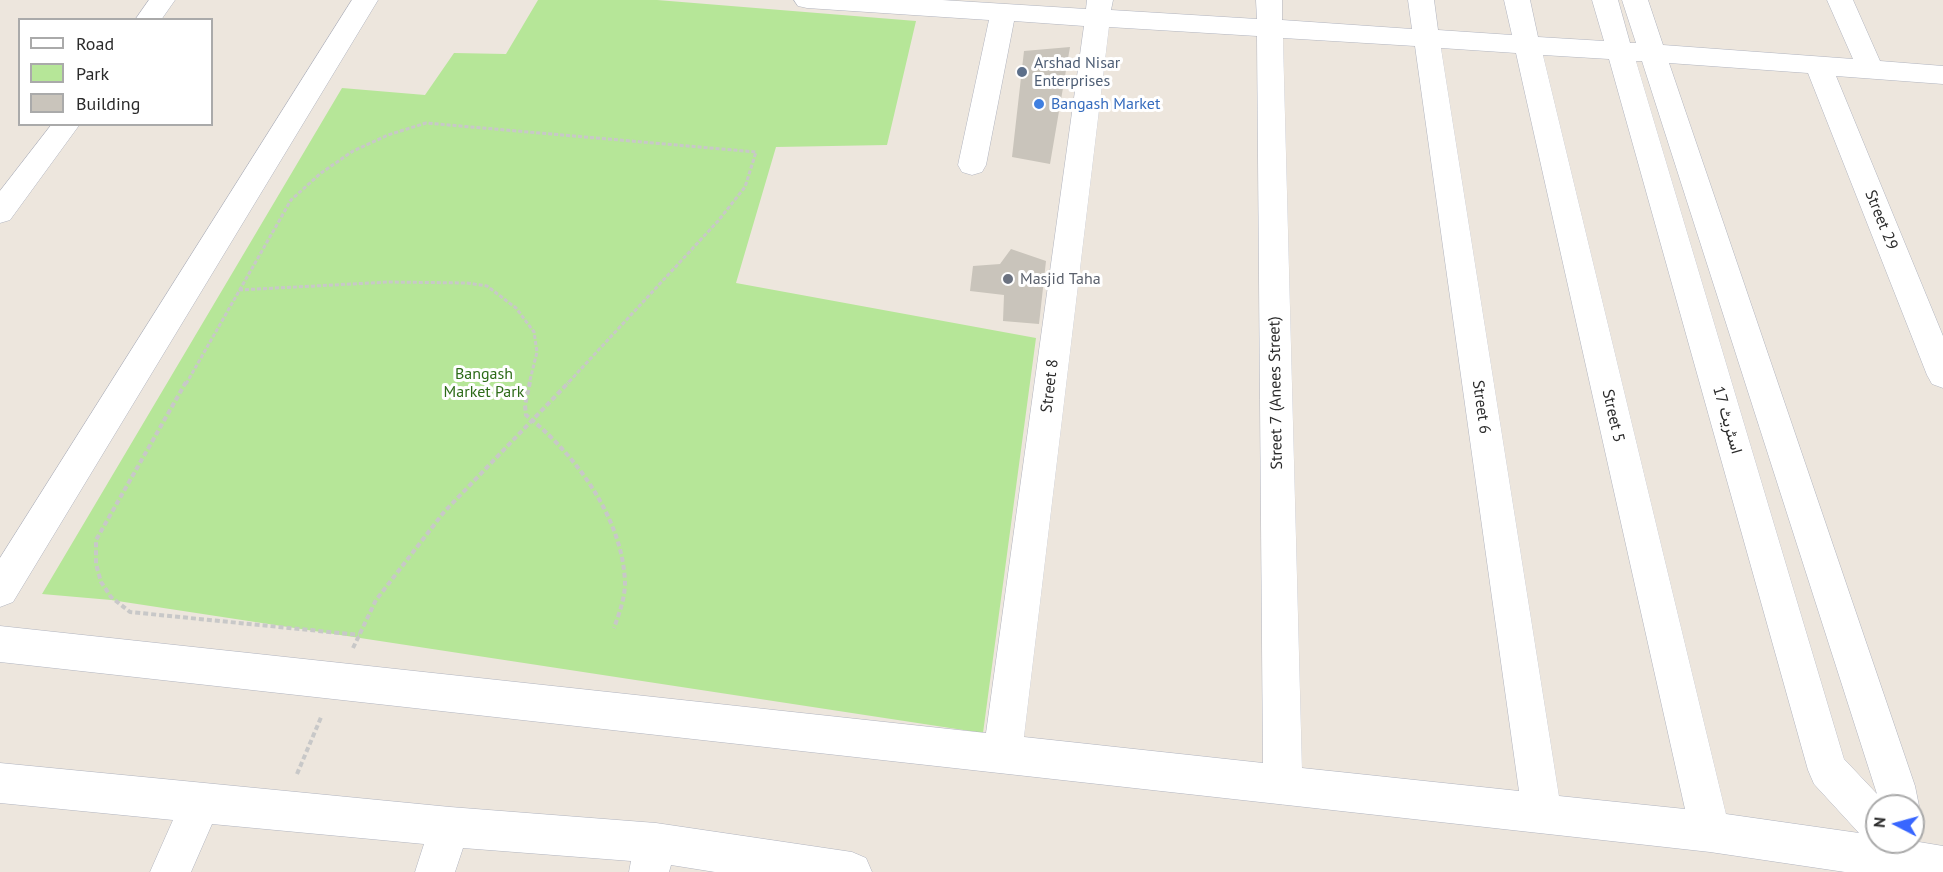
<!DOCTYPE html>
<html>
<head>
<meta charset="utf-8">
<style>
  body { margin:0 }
  #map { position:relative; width:1943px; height:872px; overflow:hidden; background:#ede6dd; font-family:"PT Sans",sans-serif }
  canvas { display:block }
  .legend { position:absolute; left:18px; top:18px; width:195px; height:108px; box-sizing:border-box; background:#fff; border:2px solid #aaa; margin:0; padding:8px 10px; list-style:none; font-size:18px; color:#2b2b2b }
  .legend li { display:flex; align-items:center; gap:12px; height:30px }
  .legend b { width:30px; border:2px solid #aaa }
  .north { position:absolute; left:1865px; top:794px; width:60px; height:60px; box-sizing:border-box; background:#fff; border:2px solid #aaa; border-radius:50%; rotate:276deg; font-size:16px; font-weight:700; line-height:24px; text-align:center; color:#2b2b2b }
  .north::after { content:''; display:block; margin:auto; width:21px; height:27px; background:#3866ff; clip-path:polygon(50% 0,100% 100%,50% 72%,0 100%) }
</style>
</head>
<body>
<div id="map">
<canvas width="1943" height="872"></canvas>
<ul class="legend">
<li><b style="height:8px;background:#fff"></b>Road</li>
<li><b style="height:16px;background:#b6e698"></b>Park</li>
<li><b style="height:16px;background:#c9c4bb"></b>Building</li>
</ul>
<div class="north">N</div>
</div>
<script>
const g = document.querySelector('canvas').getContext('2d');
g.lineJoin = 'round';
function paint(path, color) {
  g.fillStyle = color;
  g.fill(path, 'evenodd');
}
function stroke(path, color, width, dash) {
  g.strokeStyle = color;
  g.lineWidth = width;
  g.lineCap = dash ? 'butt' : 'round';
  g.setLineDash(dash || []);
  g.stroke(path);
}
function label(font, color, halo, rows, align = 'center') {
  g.font = font + ' "PT Sans",Vazirmatn,sans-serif';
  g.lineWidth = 6;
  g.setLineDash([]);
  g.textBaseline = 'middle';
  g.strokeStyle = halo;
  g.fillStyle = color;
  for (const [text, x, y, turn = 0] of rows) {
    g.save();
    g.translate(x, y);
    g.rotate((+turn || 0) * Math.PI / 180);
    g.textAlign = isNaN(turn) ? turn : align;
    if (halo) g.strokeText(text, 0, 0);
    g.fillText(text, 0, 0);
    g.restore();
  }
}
paint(new Path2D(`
  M 538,0 L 657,0 L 916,21 L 887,145 L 776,147 L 736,283 L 1036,338 L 983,733 L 111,600 L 42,594 L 342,88 L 425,95 L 454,53 L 506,54 Z`), '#b6e698');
paint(new Path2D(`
  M 1070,47 L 1050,164 L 1012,157 L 1024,51 Z
  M 1011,249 L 1046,261 L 1039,324 L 1003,321 L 1004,295 L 970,291 L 973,266 L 1000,264 Z`), '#c9c4bb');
const minor = new Path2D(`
  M 149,0 L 175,0 L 161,20 L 135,20 Z
  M 352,0 L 378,0 L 13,602 L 0,607 L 0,558 Z
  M 794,0 L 942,0 L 1086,9 L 1087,0 L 1113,0 L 1111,10 L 1257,19 L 1256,0 L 1282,0 L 1282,20 L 1412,29 L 1408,0 L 1434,0 L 1438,30 L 1512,35 L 1504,0 L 1530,0 L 1538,37 L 1604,41 L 1592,0 L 1618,0 L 1630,43 L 1636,43 L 1622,0 L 1648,0 L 1663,45 L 1853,59 L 1827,0 L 1853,0 L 1880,61 L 1943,66 L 1943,84 L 1836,76 L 1943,336 L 1943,388 L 1932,384 L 1927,375 L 1808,73 L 1669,63 L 1915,786 L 1919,806 L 1913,820 L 1913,806 L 1877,806 L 1877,842 L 1913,841 L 1943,846 L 1943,872 L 1845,872 L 1710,852 L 0,662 L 0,626 L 986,733 L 1084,26 L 1014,21 L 986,165 L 982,172 L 972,175 L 962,172 L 958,165 L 989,20 L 807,8 L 798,6 ZM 1109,27 L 1257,36 L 1263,763 L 1024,737 ZM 1283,38 L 1415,46 L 1519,791 L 1302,768 ZM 1441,48 L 1516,53 L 1685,809 L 1559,796 ZM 1543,55 L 1609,59 L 1808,770 L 1814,784 L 1859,833 L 1726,814 ZM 1636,61 L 1642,61 L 1877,794 L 1844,759 Z
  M 52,124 L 80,124 L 10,220 L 0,223 L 0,191 Z
  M 0,763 L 450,807 L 656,823 L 852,852 L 866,858 L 872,872 L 715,872 L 671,865 L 669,872 L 629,872 L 631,861 L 463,848 L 455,872 L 415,872 L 424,844 L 212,824 L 191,872 L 150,872 L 173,820 L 0,803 Z`);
stroke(minor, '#b1b4bf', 1);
stroke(new Path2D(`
  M 239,290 L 389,282 L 467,283 L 487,286 L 516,308 L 534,332 L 537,352 L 529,384
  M 186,384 L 291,200 L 321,173 L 353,151 L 388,135 L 426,123 L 756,152 L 745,187 L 718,221 L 567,384`), '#c8c8c8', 3, [4, 2]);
stroke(new Path2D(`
  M 186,382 L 96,540 L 96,564 L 101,582 L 111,597 L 130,612 L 359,635
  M 530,382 L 525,405 L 526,415 C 575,454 623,518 625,583 C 625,598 619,614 614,628
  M 353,648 L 376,600 L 444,512 L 569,382
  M 297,774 L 322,715`), '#c8c8c8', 4, [5, 3]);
paint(minor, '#fff');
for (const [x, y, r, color] of [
  [1022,72,6,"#5c6f8a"],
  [1039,104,6,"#3f7fe0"],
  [1008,279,6,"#6b7280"]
]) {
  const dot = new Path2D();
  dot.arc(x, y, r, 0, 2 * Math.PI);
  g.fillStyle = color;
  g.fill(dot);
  stroke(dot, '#fff', 2);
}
label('16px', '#4e5e75', '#fff', [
  ["Arshad Nisar",1034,63],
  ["Enterprises",1034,81]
], 'left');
label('16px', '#366cbe', '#fff', [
  ["Bangash Market",1051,104]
], 'left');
label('16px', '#2b2b2b', '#fff', [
  ["Street 29",1881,220,68],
  ["Street 8",1050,386,-83],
  ["Street 7 (Anees Street)",1276,393,-91],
  ["Street 6",1481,407,82],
  ["Street 5",1613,416,77],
  ["اسٹریٹ 17",1727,420,74]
]);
label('16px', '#5b616d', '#fff', [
  ["Masjid Taha",1020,279]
], 'left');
label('16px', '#2d6b18', '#fff', [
  ["Bangash",484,374],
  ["Market Park",484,392]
]);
</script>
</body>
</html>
